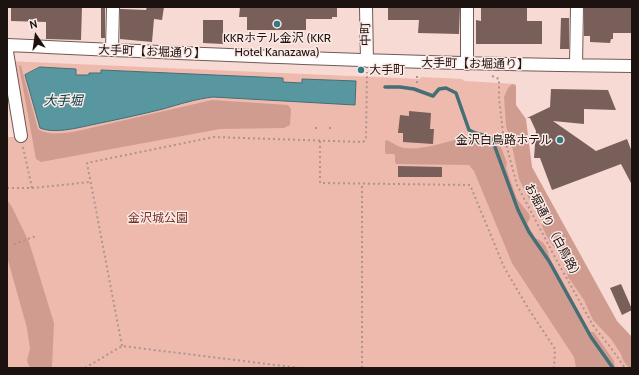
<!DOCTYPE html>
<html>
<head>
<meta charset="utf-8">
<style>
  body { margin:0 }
  #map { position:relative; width:639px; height:375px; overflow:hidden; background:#f7dad3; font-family:Cabin,sans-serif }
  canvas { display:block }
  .frame { position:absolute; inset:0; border:8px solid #1c1210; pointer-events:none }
  .north { position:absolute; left:16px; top:16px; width:40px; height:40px; -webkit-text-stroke:3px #fceae6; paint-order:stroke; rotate:347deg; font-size:11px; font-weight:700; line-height:16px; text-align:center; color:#1c1210 }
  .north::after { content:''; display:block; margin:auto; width:14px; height:18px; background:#1c1210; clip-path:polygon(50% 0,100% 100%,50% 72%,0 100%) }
</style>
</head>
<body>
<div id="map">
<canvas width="639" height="375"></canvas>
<div class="frame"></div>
<div class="north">N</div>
</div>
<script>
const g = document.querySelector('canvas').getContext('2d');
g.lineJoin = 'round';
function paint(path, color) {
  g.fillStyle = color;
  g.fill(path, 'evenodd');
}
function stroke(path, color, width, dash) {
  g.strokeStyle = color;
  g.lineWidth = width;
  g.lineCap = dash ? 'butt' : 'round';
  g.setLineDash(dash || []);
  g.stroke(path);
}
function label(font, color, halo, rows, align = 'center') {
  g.font = font + ' Cabin,"Noto Sans JP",sans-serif';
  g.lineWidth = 3;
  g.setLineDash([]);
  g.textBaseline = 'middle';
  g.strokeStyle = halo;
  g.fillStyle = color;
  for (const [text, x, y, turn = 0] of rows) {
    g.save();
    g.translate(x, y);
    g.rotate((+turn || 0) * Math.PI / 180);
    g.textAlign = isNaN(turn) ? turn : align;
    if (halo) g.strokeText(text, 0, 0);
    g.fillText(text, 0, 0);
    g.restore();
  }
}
paint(new Path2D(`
  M 7,61 L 420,79 L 421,77 L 462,79 L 464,81 L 516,84 L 516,107 L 531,167 L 632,368 L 7,368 L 7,137 L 15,137 L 7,83 Z`), '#eebaae');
paint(new Path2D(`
  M 20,65 L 21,66 L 38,129 C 48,136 62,133 73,132 L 212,100 L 288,105 L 291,109 L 290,125 L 284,128 L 220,129 L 41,162 L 36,159 L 19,66 Z
  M 512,84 L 516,86 L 516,105 L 526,119 L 532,167 L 617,321 L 632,337 L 632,368 L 629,368 L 623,360 L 621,354 L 611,339 L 593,320 L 584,300 L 568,277 L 564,263 L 546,235 L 542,226 L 542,219 L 548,216 L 545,209 C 540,210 537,211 533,207 L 519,179 L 512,146 L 506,126 L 504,97 L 508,88 Z
  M 457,139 L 472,139 L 489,143 L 498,139 L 507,163 L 506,168 L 517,199 L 529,214 L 530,218 L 527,224 L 535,238 C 545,241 548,250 550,259 L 590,332 L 594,332 L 596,335 L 614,361 L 615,368 L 576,368 L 574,357 L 512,263 L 474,171 L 469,165 L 396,164 L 395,162 L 395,156 L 394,154 L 386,154 L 385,152 L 385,141 L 387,140 C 393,143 398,147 404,148 C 421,150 441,144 457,139 Z
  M 7,200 L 12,207 L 29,242 L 54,323 L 52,368 L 32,368 L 29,366 L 27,360 L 30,349 L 27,328 L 7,257 Z`), '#d09c90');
const water = new Path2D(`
  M 40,67 L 76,69 L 76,75 L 89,75 L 89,73 L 101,73 L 101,70 L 283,78 L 283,82 L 302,83 L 302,79 L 356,81 L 355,105 L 213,97 C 196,99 180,104 163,109 C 139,115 115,120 91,125 C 77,128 54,134 40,128 L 25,75 Z`);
paint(water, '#5896a0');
stroke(water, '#466e75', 1);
stroke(new Path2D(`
  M 385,87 L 400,87 L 414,89 L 433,96 L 439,89 L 446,88 L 456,93 L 469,130 C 478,136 484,133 492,139 L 518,210 L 529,232 L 549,261 L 591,337 L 613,368`), '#466e75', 3.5);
paint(new Path2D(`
  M 11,7 L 82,7 L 81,40 L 46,39 L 46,22 L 11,21 Z
  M 147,7 L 164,7 L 162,20 L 154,19 L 152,42 L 120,39 L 120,9 L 146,10 Z
  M 240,7 L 337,7 L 337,17 L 332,17 L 332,19 L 306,19 L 306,30 L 247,30 L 247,17 L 239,17 Z
  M 388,7 L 460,7 L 459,34 L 418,33 L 419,20 L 388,20 Z
  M 481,7 L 527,7 L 527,21 L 542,21 L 542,44 L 476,44 L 476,20 L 481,21 Z
  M 584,7 L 632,7 L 632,33 L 613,33 L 613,39 L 611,39 L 610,43 L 590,42 L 590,36 L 584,36 Z
  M 101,8 L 105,8 L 105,38 L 101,38 Z
  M 561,18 L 569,18 L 569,49 L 560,49 Z
  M 203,20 L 223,20 L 223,44 L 203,43 Z
  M 551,89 L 608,90 L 616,110 L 584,109 L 584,124 L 553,121 L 596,151 L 627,139 L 632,152 L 632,185 L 621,164 L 552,190 L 540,158 L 534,158 L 536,131 L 530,118 L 527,118 L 550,107 Z
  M 409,111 L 431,113 L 430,129 L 434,129 L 433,144 L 403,142 L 403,133 L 398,133 L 400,115 L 409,116 Z
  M 398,166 L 442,167 L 442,177 L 398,177 Z
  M 621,284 L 632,309 L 632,310 L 622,315 L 610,288 Z`), '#785f5a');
const minor = new Path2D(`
  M 366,7 L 367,61
  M 7,45 C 215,55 423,64 632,66
  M 112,50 L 113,7
  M 7,52 L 21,136
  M 467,64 L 467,7
  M 576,65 L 577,7`);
stroke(minor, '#725954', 14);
stroke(new Path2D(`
  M 492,76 L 499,79 L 499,98 L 503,133 L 517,185 L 557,261 L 594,327 L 611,348 L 625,368
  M 417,83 L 417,74
  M 315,128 L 318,128
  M 329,128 L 332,128
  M 320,141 L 320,183 L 470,185 L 504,267 L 528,308 L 555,349 L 554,368
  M 23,147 L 32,188
  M 7,188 L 32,188 L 90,182
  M 14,244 L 36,236
  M 122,346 L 87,163 L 214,137 L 363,142 L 366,139 L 367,72
  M 85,368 L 122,346 L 300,368
  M 362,368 L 362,184`), '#ab958f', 2, [2, 3]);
stroke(minor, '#fff', 12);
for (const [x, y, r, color] of [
  [277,24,4,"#347a86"],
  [361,70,4,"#347a86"],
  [560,140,4,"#347a86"]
]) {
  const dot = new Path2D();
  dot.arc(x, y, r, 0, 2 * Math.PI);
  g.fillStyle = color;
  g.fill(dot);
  stroke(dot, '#fceae6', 1.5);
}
label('12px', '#1c1210', '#fceae6', [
  ["中町",366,34,-91],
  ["大手町【お堀通り】",152,52,2],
  ["大手町【お堀通り】",475,64,1],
  ["お堀通り（白鳥路）",553,232,62]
]);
label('12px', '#1c1210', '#fceae6', [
  ["KKRホテル金沢 (KKR",277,38],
  ["Hotel Kanazawa)",277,52],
  ["大手町",369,70,"left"],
  ["金沢白鳥路ホテル",552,140,"right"]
]);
label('12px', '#702f23', '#fceae6', [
  ["金沢城公園",158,218]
]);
label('italic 13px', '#09444c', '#fceae6', [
  ["大手堀",63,101]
]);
</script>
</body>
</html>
